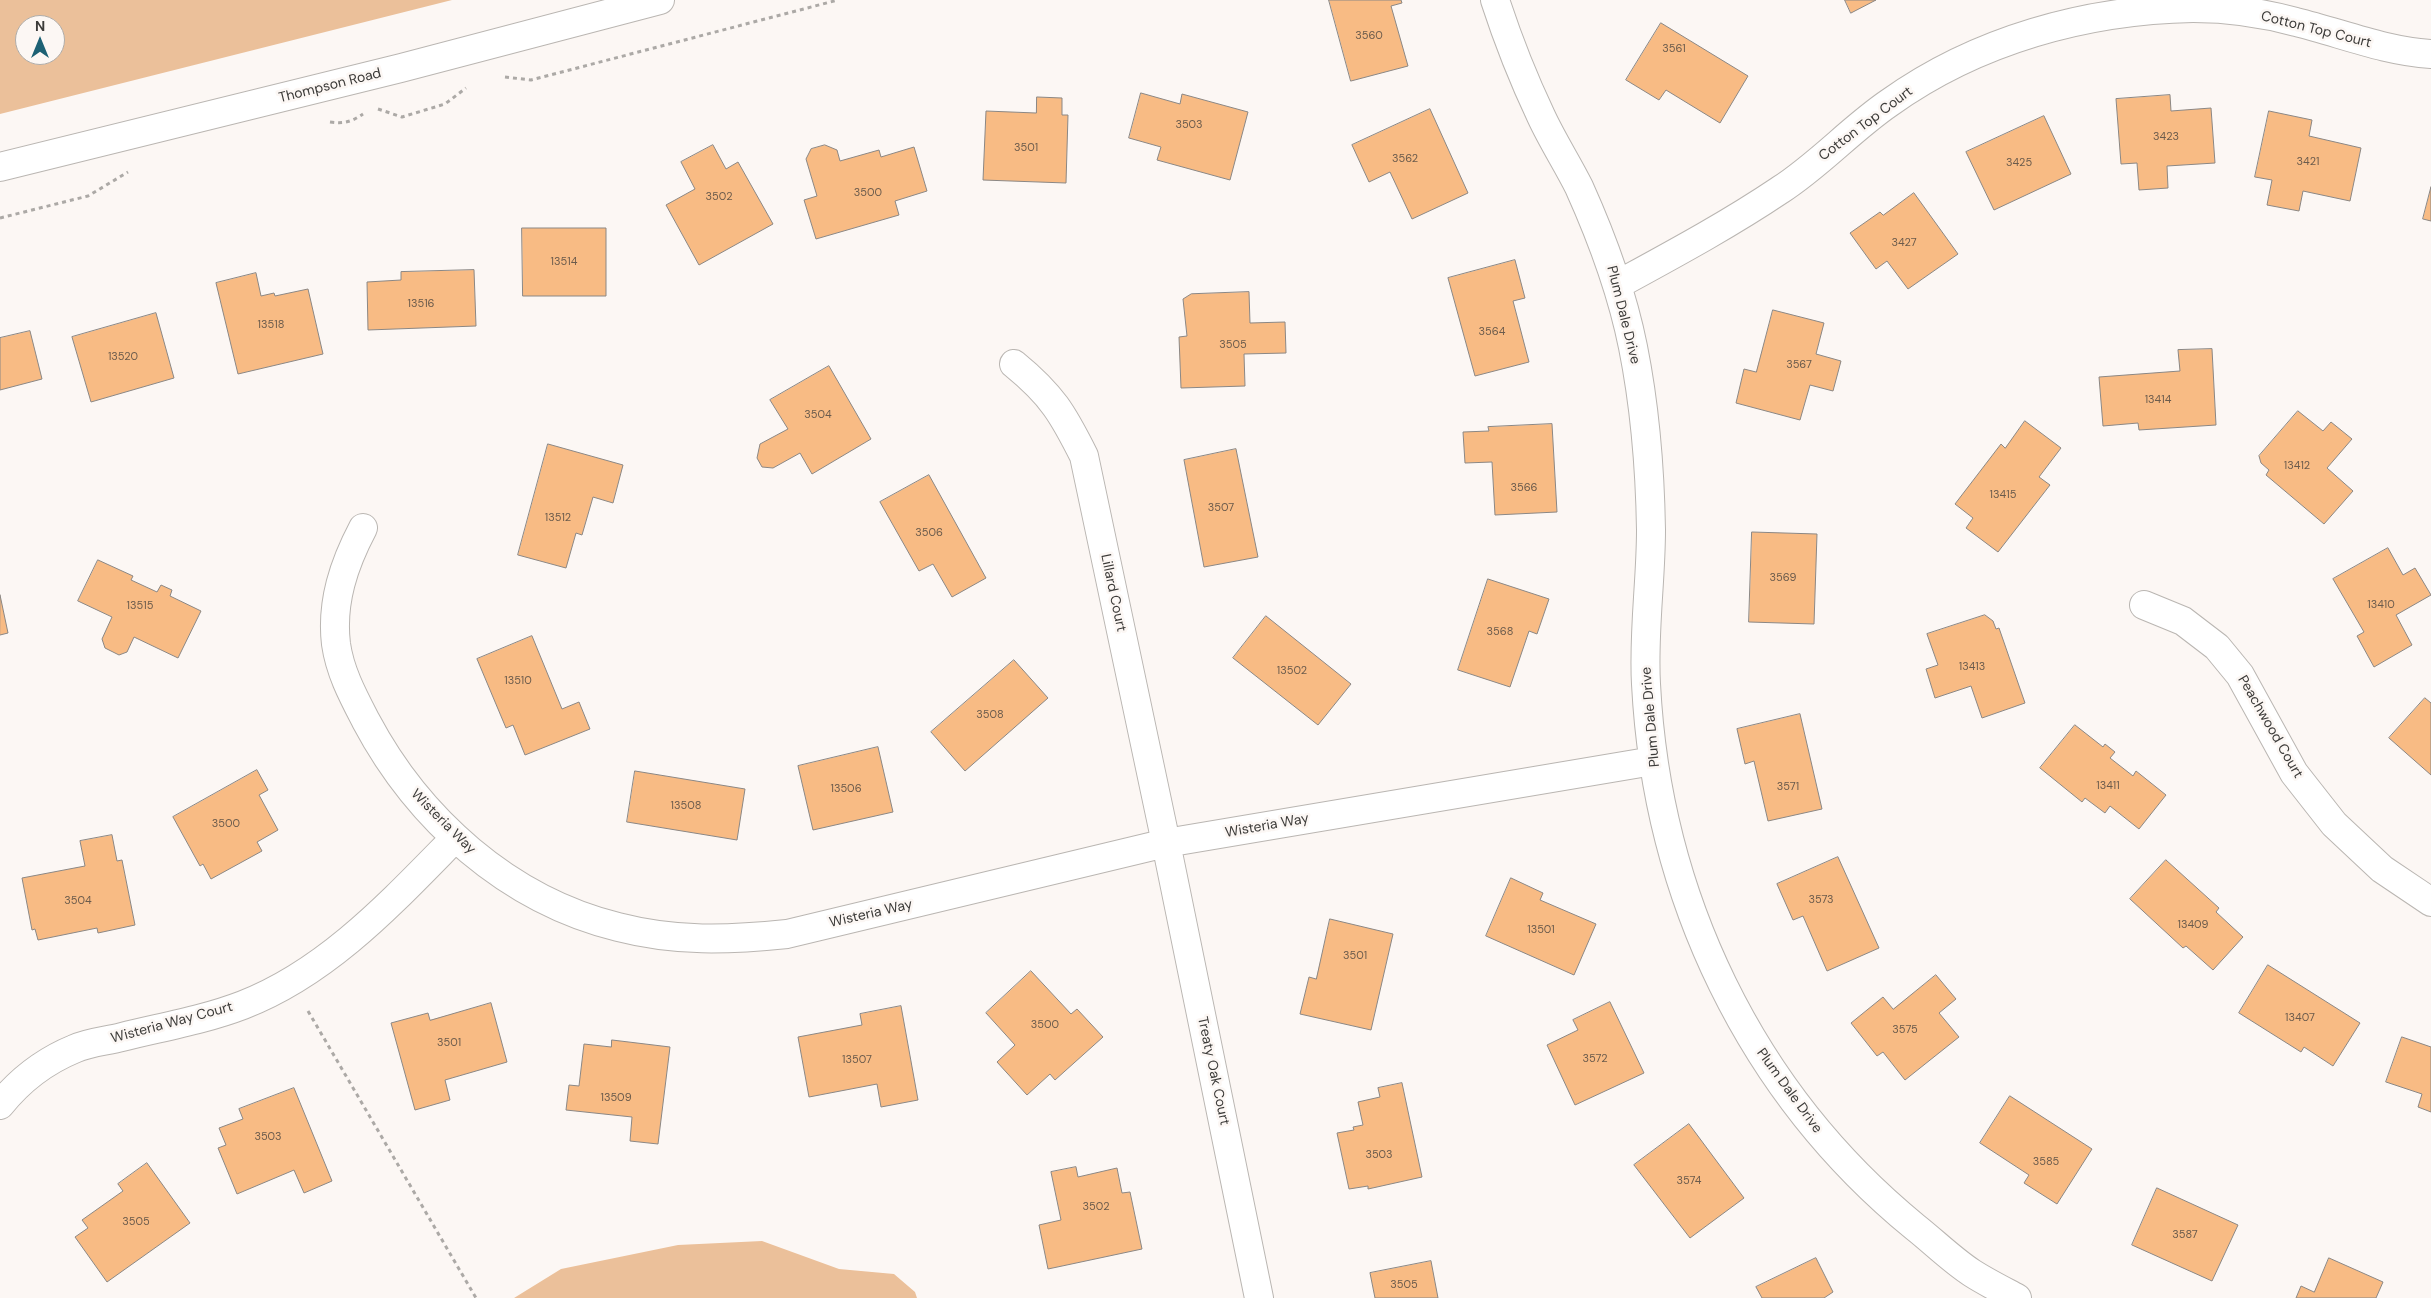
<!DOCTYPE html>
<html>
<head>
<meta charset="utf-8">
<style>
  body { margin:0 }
  #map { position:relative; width:2431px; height:1298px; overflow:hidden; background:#fcf7f4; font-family:"DM Sans",sans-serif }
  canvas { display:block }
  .north { position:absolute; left:15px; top:15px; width:50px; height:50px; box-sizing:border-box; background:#fcf7f4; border:1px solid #afaca9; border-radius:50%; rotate:0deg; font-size:14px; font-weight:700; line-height:20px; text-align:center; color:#3c3b39 }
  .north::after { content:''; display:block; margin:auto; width:18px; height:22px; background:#1d6174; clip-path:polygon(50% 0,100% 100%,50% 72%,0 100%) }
</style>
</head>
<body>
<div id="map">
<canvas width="2431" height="1298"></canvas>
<div class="north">N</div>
</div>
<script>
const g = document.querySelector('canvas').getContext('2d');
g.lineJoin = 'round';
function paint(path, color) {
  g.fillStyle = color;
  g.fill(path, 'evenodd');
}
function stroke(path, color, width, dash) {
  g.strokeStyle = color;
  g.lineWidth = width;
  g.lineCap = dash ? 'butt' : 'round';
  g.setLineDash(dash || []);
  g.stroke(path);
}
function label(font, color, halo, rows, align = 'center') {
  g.font = font + ' "DM Sans",sans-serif';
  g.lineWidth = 5;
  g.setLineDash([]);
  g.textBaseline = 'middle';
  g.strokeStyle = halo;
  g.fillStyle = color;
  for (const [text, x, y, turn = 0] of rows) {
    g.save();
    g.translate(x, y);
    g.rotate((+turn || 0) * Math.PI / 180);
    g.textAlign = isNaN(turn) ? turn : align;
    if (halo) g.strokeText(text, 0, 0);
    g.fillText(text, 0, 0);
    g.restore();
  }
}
paint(new Path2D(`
  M 0,0 L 452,0 L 0,114 ZM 25,25 L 55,25 L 55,55 L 25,55 Z
  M 762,1241 L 839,1269 L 894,1274 L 915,1292 L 917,1298 L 514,1298 L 561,1269 L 678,1245 Z`), '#ebc09a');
const building = new Path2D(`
  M 1329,0 L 1401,0 L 1402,3 L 1391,6 L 1408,66 L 1351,81 Z
  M 1845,0 L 1876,0 L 1851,13 Z
  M 1661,23 L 1748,76 L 1720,123 L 1666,90 L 1659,100 L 1626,80 Z
  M 1141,93 L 1180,104 L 1182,94 L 1248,112 L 1230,180 L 1157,160 L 1161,147 L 1129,138 Z
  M 2170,95 L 2171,111 L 2211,108 L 2215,163 L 2167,166 L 2168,188 L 2139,190 L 2137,163 L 2121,164 L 2116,99 Z
  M 1037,97 L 1062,98 L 1062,115 L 1068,115 L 1066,183 L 983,180 L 986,111 L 1036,113 Z
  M 1430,109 L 1468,193 L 1412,219 L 1390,172 L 1369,182 L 1352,145 Z
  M 2269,111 L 2312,120 L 2309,136 L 2361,148 L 2350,201 L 2303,191 L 2299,211 L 2267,205 L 2272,180 L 2255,177 Z
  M 2044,116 L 2071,174 L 1994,210 L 1966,152 Z
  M 713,145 L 726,169 L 738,162 L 773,224 L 699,265 L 666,205 L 695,189 L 681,162 Z
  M 825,145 L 837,150 L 840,161 L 879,150 L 881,157 L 914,147 L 927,191 L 895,201 L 899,215 L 816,239 L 804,200 L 817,196 L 806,159 L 811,149 Z
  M 2431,187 L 2431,221 L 2423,219 Z
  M 1914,193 L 1958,254 L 1908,289 L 1887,261 L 1876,269 L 1850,233 L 1880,212 L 1883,215 Z
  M 522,228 L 606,228 L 606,296 L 523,296 Z
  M 1515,260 L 1525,298 L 1513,301 L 1529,362 L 1475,376 L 1448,278 Z
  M 474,270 L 476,326 L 368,330 L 367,282 L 401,280 L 401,272 Z
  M 256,273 L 261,296 L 274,293 L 275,296 L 308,289 L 323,354 L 238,374 L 216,283 Z
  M 1249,292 L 1250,323 L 1285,322 L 1286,353 L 1244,354 L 1245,386 L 1181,388 L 1179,337 L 1187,336 L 1183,299 L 1191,294 Z
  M 1773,310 L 1824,323 L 1816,354 L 1841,361 L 1833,391 L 1810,385 L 1800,420 L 1736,403 L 1744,369 L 1756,372 Z
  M 156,313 L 174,378 L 91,402 L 72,337 Z
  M 30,331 L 42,379 L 0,390 L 0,338 Z
  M 2212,349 L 2216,425 L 2139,430 L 2138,423 L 2103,426 L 2099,377 L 2180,371 L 2178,350 Z
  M 829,366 L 871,439 L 812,474 L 800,453 L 773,468 L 762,467 L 757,458 L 760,444 L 788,429 L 770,400 Z
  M 2298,411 L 2323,431 L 2331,422 L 2352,439 L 2327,468 L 2353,491 L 2324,524 L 2266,475 L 2269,470 L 2261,463 L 2259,456 Z
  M 2025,421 L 2061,448 L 2039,477 L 2050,485 L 1998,552 L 1966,528 L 1973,518 L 1955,504 L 2001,444 L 2005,448 Z
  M 1552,424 L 1557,512 L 1495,515 L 1492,462 L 1465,463 L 1463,432 L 1489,431 L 1488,427 Z
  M 548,444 L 623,465 L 613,503 L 593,497 L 582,535 L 576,533 L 566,568 L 518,555 Z
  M 1236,449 L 1258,557 L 1204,567 L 1184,460 Z
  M 929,475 L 986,578 L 952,597 L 933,564 L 919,571 L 880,502 Z
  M 1752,532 L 1817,534 L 1814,624 L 1749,622 Z
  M 2388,548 L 2403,575 L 2415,568 L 2431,595 L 2396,615 L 2412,645 L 2374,667 L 2357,636 L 2364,632 L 2333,579 Z
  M 98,560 L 133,576 L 131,580 L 157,592 L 161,585 L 172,590 L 170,596 L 201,611 L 178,658 L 134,637 L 127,652 L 119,655 L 105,648 L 102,639 L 112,617 L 78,601 Z
  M 1488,579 L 1549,599 L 1537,634 L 1529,631 L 1510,687 L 1458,670 Z
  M 0,595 L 8,633 L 0,635 Z
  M 1985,615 L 1993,621 L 1996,629 L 1999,628 L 2025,703 L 1982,718 L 1971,686 L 1935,698 L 1926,669 L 1938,665 L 1927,634 Z
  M 1266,616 L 1351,684 L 1318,725 L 1233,658 Z
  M 532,636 L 562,709 L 579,702 L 590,729 L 525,755 L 513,725 L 506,728 L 477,659 Z
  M 1014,660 L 1048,698 L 965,771 L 931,732 Z
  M 2425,698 L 2431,703 L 2431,775 L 2389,738 Z
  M 1800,714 L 1822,809 L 1768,821 L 1754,761 L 1745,764 L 1737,729 Z
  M 2075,725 L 2103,747 L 2105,744 L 2115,752 L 2110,758 L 2133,776 L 2136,771 L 2166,795 L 2139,829 L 2110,806 L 2105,813 L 2085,798 L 2082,802 L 2040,768 Z
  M 878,747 L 893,812 L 813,830 L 798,766 Z
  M 257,770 L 268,790 L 259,795 L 278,830 L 257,842 L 262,851 L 211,879 L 203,864 L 200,866 L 173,817 Z
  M 635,771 L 745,789 L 737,840 L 627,822 Z
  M 112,835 L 117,861 L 122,860 L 135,925 L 98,933 L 97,928 L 38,940 L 35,929 L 32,930 L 22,878 L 85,866 L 80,841 Z
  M 1838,857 L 1879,948 L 1827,971 L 1803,916 L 1793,920 L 1777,884 Z
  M 2166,860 L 2219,908 L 2216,912 L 2243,937 L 2213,970 L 2186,946 L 2183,948 L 2130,899 Z
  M 1511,878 L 1543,893 L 1540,900 L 1596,924 L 1574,975 L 1486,936 Z
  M 1330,919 L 1393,934 L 1371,1030 L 1300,1014 L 1309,977 L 1316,979 Z
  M 2268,965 L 2360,1023 L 2333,1066 L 2304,1047 L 2301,1052 L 2239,1013 Z
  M 1031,971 L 1071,1014 L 1077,1009 L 1103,1037 L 1055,1080 L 1050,1074 L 1027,1095 L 997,1062 L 1015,1045 L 986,1013 Z
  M 1936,975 L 1956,999 L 1939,1013 L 1959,1037 L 1905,1080 L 1883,1052 L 1877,1056 L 1851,1023 L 1883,997 L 1893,1009 Z
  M 1610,1002 L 1644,1073 L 1575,1105 L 1547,1045 L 1578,1030 L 1573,1020 Z
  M 491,1003 L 507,1062 L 445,1080 L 450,1100 L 415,1110 L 391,1023 L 428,1013 L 430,1020 Z
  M 901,1006 L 918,1100 L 881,1107 L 877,1084 L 809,1097 L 798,1037 L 862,1025 L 860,1014 Z
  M 2402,1037 L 2431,1047 L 2431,1112 L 2418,1107 L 2422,1094 L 2386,1082 Z
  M 612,1040 L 670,1047 L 658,1144 L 630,1141 L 632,1117 L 566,1110 L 569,1085 L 579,1086 L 584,1044 L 611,1047 Z
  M 1402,1083 L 1422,1177 L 1368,1189 L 1368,1186 L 1349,1189 L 1337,1133 L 1354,1130 L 1353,1127 L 1363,1125 L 1358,1102 L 1380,1097 L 1378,1088 Z
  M 294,1088 L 332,1181 L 304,1193 L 294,1170 L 237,1194 L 218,1148 L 226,1145 L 219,1128 L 243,1119 L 239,1109 Z
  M 2010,1096 L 2092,1149 L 2057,1204 L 2024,1183 L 2029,1175 L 1980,1143 Z
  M 1689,1124 L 1744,1198 L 1690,1238 L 1634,1165 Z
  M 147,1163 L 190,1223 L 107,1282 L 75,1237 L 88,1228 L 82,1220 L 123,1191 L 118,1184 Z
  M 1076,1167 L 1078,1177 L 1117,1168 L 1122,1193 L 1130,1192 L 1142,1249 L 1048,1269 L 1039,1225 L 1061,1220 L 1051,1172 Z
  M 2157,1188 L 2238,1225 L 2212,1281 L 2132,1245 Z
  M 1816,1258 L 1833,1292 L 1824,1298 L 1762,1298 L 1756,1287 Z
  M 2329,1258 L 2383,1282 L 2376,1298 L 2296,1298 L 2301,1286 L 2314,1292 Z
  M 1431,1261 L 1438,1298 L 1375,1298 L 1370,1273 Z`);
paint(building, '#f8bb84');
stroke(building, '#8b8784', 1);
const minor = new Path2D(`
  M 1495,0 C 1508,40 1523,78 1541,116 C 1552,140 1567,163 1579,187 C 1602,238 1622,292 1633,347 C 1645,407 1650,468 1651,530 C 1651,581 1643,633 1646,684 C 1657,896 1750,1092 1915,1227 C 1934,1242 1952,1260 1972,1273 C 1986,1282 2002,1290 2017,1298
  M 0,167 L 401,68 L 660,0
  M 1617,285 C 1672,255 1728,225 1780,190 C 1819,165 1851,129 1889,103 C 1977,40 2086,10 2193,8 C 2227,8 2263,13 2296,22 C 2341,33 2384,51 2431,54
  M 1014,364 C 1052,395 1063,414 1084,456 L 1166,843 L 1259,1298
  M 363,528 C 344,564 331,602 336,644 C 340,672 353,696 366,721 C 418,819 508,900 618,927 C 676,942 728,940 787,934 L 1166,843 L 1653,761
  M 2144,605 L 2183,621 L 2217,647 L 2240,675 L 2294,773 L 2334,824 L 2382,869 L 2431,902
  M 0,1105 C 20,1080 45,1061 74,1049 C 89,1042 107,1041 122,1037 C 162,1027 204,1020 243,1005 C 328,972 392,902 455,838`);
stroke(minor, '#bab6b2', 30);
stroke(new Path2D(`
  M 505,77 L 531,80 L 838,0
  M 378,109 L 402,117 L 445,104 L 466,88
  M 330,122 C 344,124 351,122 363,114
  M 0,218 L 88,196 L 128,172
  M 308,1011 L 476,1298`), '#aca9a6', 3, [4, 4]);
stroke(minor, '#fff', 28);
label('11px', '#6b5b4c', null, [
  ["3560",1369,36],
  ["3561",1674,49],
  ["3503",1189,125],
  ["3423",2166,137],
  ["3501",1026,148],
  ["3562",1405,159],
  ["3421",2308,162],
  ["3425",2019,163],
  ["3500",868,193],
  ["3502",719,197],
  ["3427",1904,243],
  ["13514",564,262],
  ["13516",421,304],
  ["13518",271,325],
  ["3564",1492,332],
  ["3505",1233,345],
  ["13520",123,357],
  ["3567",1799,365],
  ["13414",2158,400],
  ["3504",818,415],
  ["13412",2297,466],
  ["3566",1524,488],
  ["13415",2003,495],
  ["3507",1221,508],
  ["13512",558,518],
  ["3506",929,533],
  ["3569",1783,578],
  ["13410",2381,605],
  ["13515",140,606],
  ["3568",1500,632],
  ["13413",1972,667],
  ["13502",1292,671],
  ["13510",518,681],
  ["3508",990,715],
  ["13411",2108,786],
  ["3571",1788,787],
  ["13506",846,789],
  ["13508",686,806],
  ["3500",226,824],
  ["3573",1821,900],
  ["3504",78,901],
  ["13409",2193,925],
  ["13501",1541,930],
  ["3501",1355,956],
  ["13407",2300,1018],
  ["3500",1045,1025],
  ["3575",1905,1030],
  ["3501",449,1043],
  ["3572",1595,1059],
  ["13507",857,1060],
  ["13509",616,1098],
  ["3503",268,1137],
  ["3503",1379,1155],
  ["3585",2046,1162],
  ["3574",1689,1181],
  ["3502",1096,1207],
  ["3505",136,1222],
  ["3587",2185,1235],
  ["3505",1404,1285]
]);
label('14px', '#3c3b39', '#fcf7f4', [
  ["Cotton Top Court",2316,30,14],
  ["Thompson Road",330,86,-14],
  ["Cotton Top Court",1866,124,-37],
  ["Plum Dale Drive",1623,315,76],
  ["Lillard Court",1113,593,78],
  ["Plum Dale Drive",1651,717,-95],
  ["Peachwood Court",2270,727,60],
  ["Wisteria Way",443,822,45],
  ["Wisteria Way",1267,826,-10],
  ["Wisteria Way",871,914,-13],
  ["Wisteria Way Court",172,1023,-15],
  ["Treaty Oak Court",1213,1071,78],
  ["Plum Dale Drive",1789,1091,54]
]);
</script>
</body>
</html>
